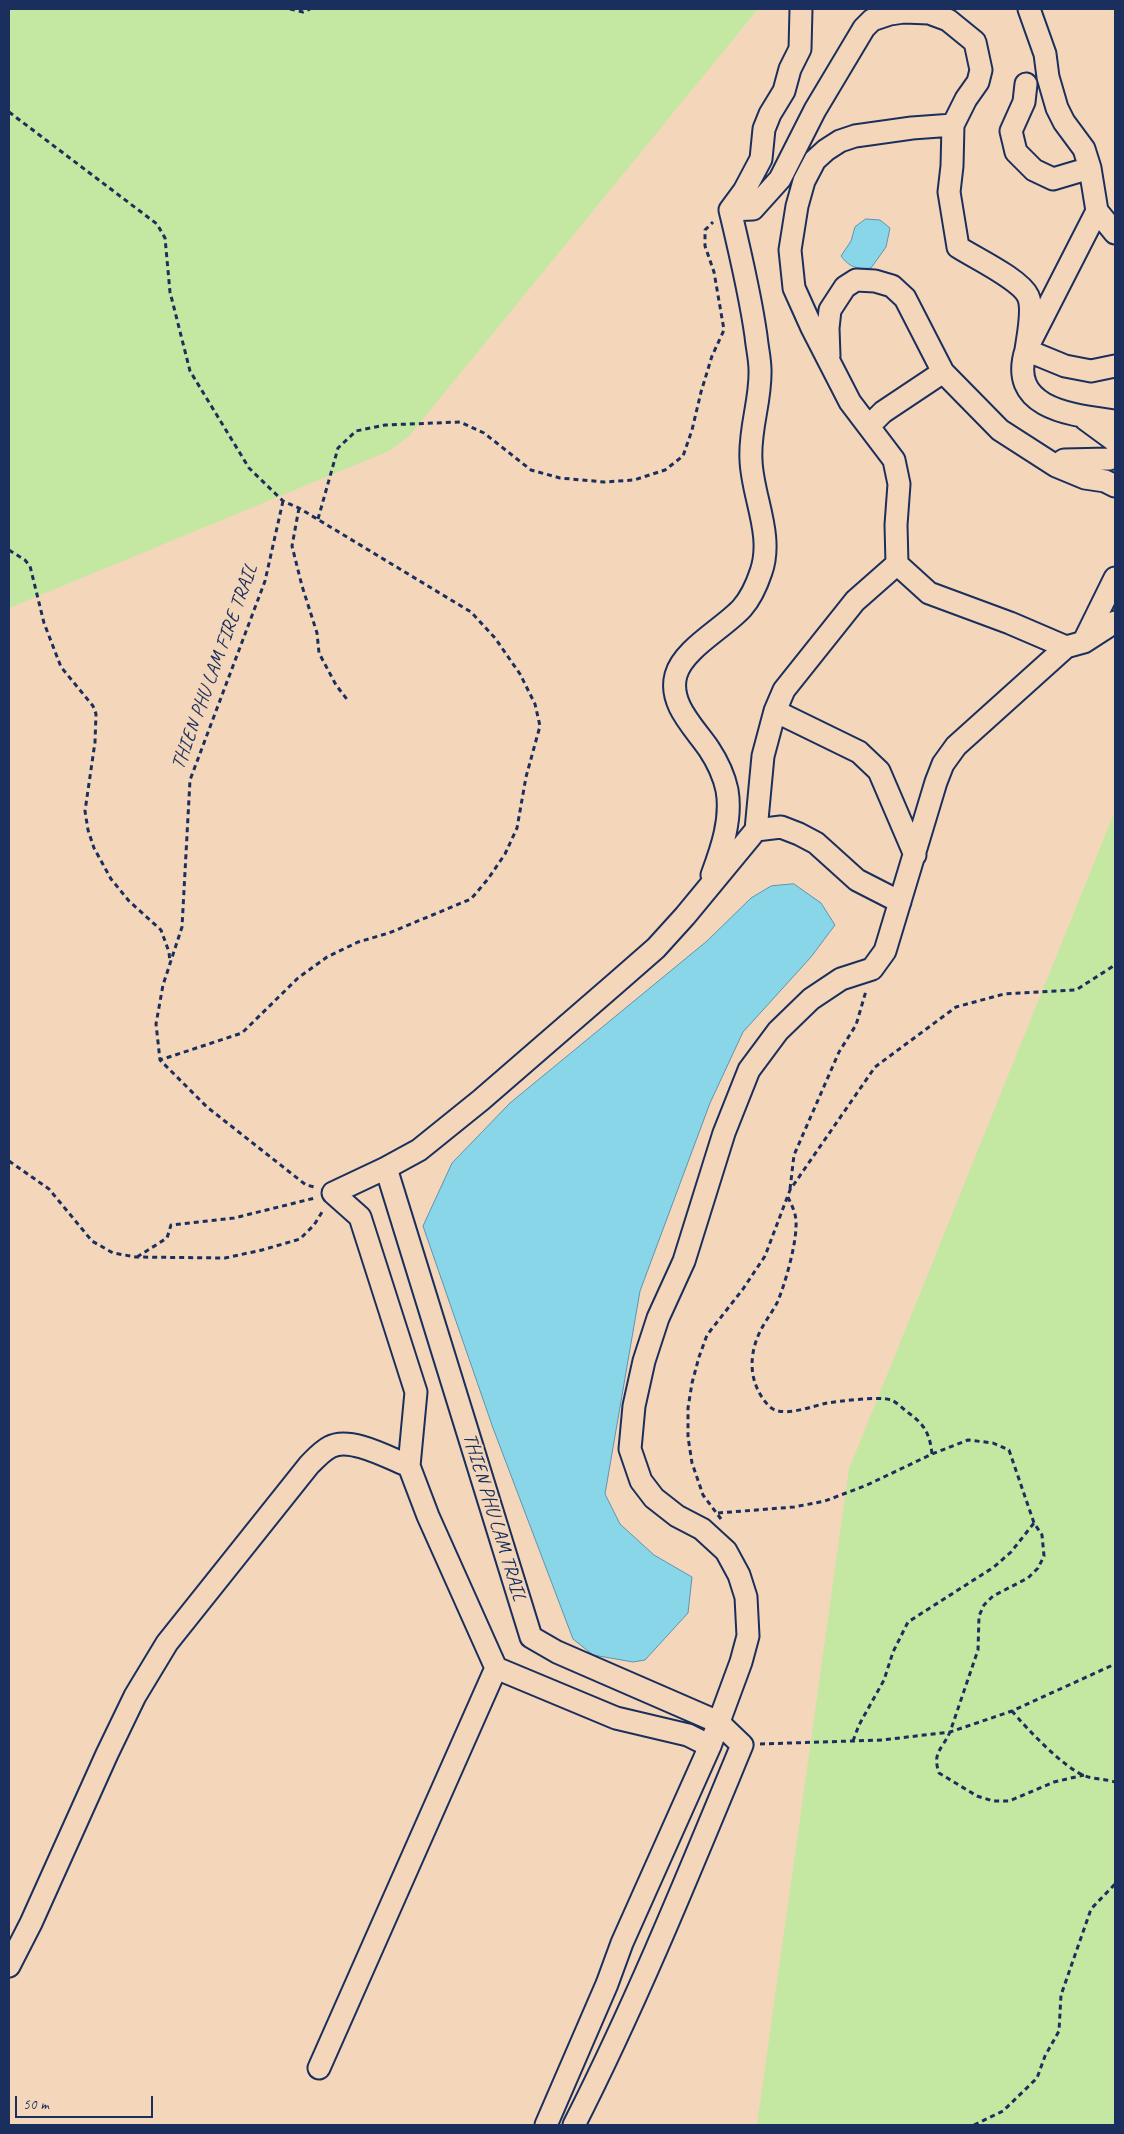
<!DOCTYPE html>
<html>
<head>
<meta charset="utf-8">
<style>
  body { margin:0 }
  #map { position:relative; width:1124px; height:2134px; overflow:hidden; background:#f4d7ba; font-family:Caveat,sans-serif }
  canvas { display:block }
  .frame { position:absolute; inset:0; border:10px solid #1b2f5e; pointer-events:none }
  .scale { position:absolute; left:15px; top:2096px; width:138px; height:22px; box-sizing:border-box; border:2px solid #1b2f5e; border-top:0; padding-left:6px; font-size:15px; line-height:18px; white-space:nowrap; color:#1b2f5e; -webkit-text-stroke:4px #f4d7ba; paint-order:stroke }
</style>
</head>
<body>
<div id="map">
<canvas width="1124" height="2134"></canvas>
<div class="frame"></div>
<div class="scale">50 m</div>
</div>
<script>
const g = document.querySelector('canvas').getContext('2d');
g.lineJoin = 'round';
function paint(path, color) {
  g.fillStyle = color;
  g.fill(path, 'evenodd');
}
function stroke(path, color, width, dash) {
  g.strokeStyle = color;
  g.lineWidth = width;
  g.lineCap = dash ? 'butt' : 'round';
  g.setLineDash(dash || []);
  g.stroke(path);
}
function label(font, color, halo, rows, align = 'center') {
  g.font = font + ' Caveat,sans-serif';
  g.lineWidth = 4;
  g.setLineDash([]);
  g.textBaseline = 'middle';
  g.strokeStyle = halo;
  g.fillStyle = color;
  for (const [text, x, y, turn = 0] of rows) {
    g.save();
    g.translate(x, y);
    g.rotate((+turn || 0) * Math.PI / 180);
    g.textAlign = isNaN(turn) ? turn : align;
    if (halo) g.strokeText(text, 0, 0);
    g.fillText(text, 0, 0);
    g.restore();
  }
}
paint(new Path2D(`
  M 9,9 L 758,9 L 409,436 L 389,451 L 9,608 Z
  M 1115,811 L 1115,2125 L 757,2125 L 849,1469 Z`), '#c4e7a1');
const water = new Path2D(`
  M 866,219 L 880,220 L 890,228 L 886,247 L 871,268 C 857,269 850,268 841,256 L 851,241 L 855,227 Z
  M 794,884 L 821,903 L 835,925 L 811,957 L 743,1032 L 710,1103 L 640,1291 L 605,1494 L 620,1524 L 654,1555 L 692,1577 L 688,1613 L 645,1660 L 633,1662 L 593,1655 L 573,1639 L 493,1428 L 423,1226 L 452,1163 L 510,1103 L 707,941 L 751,898 L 771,886 Z`);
paint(water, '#89d6e9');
stroke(water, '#5d93b1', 1);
const street = new Path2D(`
  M 1029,9 L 1045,54 L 1048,77 L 1057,108 L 1064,122 L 1084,149 L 1090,168 L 1097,211 L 1115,233
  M 1026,84 L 1024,102 L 1011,131 L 1016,152 L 1034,170 L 1053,179 L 1090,168
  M 730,210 L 753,209 L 780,179 L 815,110 L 864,28 L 872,20 L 890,14 L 904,12 L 929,13 L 948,20 L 975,42 L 981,70 L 978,82 L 966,99 L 953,125 L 952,166 L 949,192 L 958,247 C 975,258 1020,279 1028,296 C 1034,309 1028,335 1026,350 L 1065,366 L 1091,371 L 1115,366
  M 730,210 L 744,191 L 761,159 L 764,129 L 770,114 L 784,91 L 790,69 L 800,49 L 801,9
  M 1097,211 L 1026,350 C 1007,410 1074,415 1115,421
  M 829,356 L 828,328 L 830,310 L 845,287 L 856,280 L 875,281 L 892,286 L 905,298 L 943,372 L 1000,430 L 1056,466 L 1085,478 L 1105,481 L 1115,486
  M 1085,419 L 1115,441
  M 869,426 L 883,412 L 943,372
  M 1056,466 L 1064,460 L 1109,459 L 1115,457
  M 897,564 L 929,593 L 1010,623 L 1066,647
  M 1084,641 L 1115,578
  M 775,711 L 859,752 L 879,771 L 915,855
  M 756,830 L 781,827 L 799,834 L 816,843 L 857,880 L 900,902
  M 712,875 C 722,848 732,819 727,790 C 724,776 717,761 709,749 C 695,728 668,704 676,675 C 683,649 724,628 742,608 C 750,599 757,584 761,572 C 774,535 752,496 751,460 C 749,429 761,401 760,370 C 760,359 757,347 756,336 C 750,293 740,252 730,210
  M 386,1168 L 531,1637 L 557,1652 L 718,1722 L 742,1745 C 689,1873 637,2001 574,2125
  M 409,1466 L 416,1392 L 360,1217 L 333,1193 L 386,1168 L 419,1150 L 481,1100 L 616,983 L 656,948 L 685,916 L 756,830 L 763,756 L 775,711 L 784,690 L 855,601 L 897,564 L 896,525 L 899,484 L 894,460 L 850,402 L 812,328 L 794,288 L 790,250 L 797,206 L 804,181 L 815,160 L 826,150 L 840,141 L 855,136 L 912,128 L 953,125
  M 9,1966 L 31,1923 L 107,1754 L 135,1696 L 167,1643 L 309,1465 C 315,1459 322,1451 330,1447 C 350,1436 389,1458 409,1466 L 428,1516 L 496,1668 L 616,1718 L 688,1735 L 710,1746
  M 319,2068 L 496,1668
  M 546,2125 L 607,1984 L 622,1943 L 710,1746 L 741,1662 L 748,1636 L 746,1597 L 739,1575 L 726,1551 L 702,1529 L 677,1516 L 654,1498 L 641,1481 L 630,1449 L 634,1406 L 644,1361 L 658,1318 L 684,1261 L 724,1133 L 749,1070 L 778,1031 L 811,999 L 841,979 L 872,969 L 885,951 L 936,782 L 943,764 L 956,746 L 1066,647 L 1084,642 L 1115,622`);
stroke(street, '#1b2f5e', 25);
stroke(new Path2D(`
  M 290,9 L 303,12 L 310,9
  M 9,112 L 157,224 L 165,238 L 170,292 L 190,371 L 249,468 L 283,501 L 299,508 L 471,612 L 495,638 L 520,674 L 535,704 L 540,726 L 526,777 L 517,828 L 505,854 L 488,879 L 471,899 L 389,933 L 358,942 L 327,957 L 298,978 L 242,1033 L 160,1060
  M 283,501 L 265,581 L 190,780 L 182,927 L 163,985 L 156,1024 L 160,1060 L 207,1107 L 306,1185 L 315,1187
  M 299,508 L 292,546 L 302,586 L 317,633 L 319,653 L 336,685 L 349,702
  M 318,519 L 338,448 L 356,431 L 385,425 L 460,422 L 484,433 L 531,470 L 560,478 L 604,482 L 634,480 L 665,470 L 683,456 L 692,430 L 701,392 L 712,356 L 724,330 L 714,272 L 705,246 L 705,230 L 713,222
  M 9,550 L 25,560 L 30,566 L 44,623 L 61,667 L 93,706 L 96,714 L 95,742 L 85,811 L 88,830 L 94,848 L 111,879 L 129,901 L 161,930 L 169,952 L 170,963
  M 9,1161 L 49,1189 L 92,1241 L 113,1253 L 136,1257 L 225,1258 L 262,1250 L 300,1239 L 314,1225 L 324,1209
  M 790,1189 L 794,1155 L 839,1052 L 856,1025 L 866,991
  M 788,1197 C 792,1206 797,1215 796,1226 C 796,1245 785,1285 777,1303 C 771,1314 763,1324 758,1336 C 748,1360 750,1386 769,1406 C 781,1419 812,1406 827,1403 C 841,1401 879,1396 891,1400 C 897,1402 904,1410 910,1414 C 925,1425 930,1435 932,1454
  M 137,1257 L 167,1238 L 171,1225 L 234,1218 L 315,1198
  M 718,1513 L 794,1507 L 825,1501 L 867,1485 L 932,1454 L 968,1440 L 993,1443 L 1009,1450 L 1034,1523 L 1042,1535 L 1044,1556 L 1038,1568 L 1028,1578 L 993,1596 L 984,1605 L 979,1616 L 978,1650 L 950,1732 C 942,1750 932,1752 939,1773 L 977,1796 L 993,1801 L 1009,1801 L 1054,1782 L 1084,1775
  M 721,1519 L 703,1495 L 692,1463 L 688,1437 L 688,1408 L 692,1383 L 699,1357 L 707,1335 L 743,1289 L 765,1256 L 790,1190 L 875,1067 L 956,1007 L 1004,994 L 1076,990 L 1115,965
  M 1012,1711 C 1027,1729 1064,1768 1085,1776 C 1094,1779 1105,1779 1115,1782
  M 853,1741 L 859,1725 L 884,1680 L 893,1652 L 908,1622 L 994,1567 L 1011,1552 L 1034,1523
  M 760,1744 L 882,1740 L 950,1732 L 1012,1711 L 1115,1664
  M 974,2125 L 1003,2111 L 1037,2078 L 1045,2056 L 1059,2031 L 1061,1995 L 1091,1909 L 1115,1884`), '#1b2f5e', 3, [5, 4]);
stroke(street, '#f4d7ba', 21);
label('20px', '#1b2f5e', '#f4d7ba', [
  ["THIEN PHU LAM FIRE TRAIL",215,667,-70],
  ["THIEN PHU LAM TRAIL",494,1517,73]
]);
</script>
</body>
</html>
